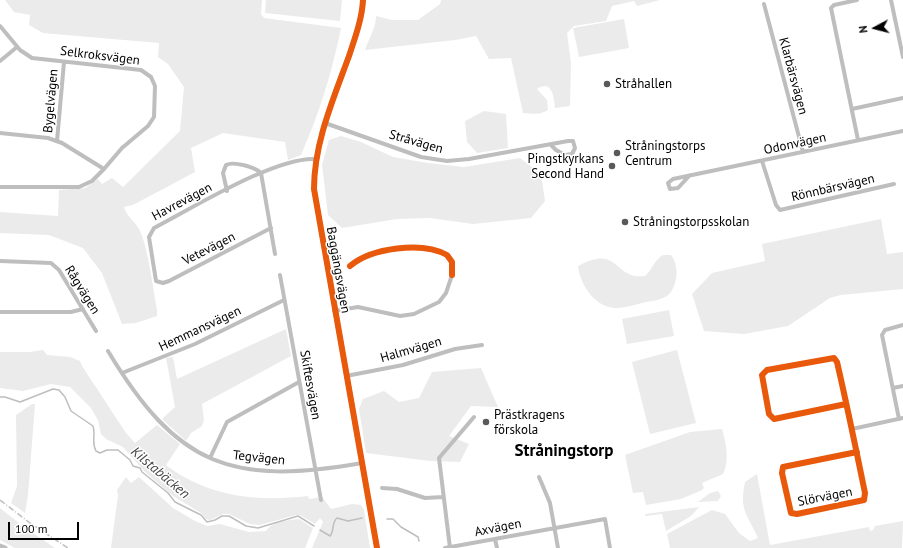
<!DOCTYPE html>
<html>
<head>
<meta charset="utf-8">
<style>
  body { margin:0 }
  #map { position:relative; width:903px; height:548px; overflow:hidden; background:#fff; font-family:"PT Sans",sans-serif }
  canvas { display:block }
  .north { position:absolute; left:855px; top:8px; width:40px; height:40px; -webkit-text-stroke:3px #fff; paint-order:stroke; rotate:263deg; font-size:11px; font-weight:700; line-height:16px; text-align:center; color:#000 }
  .north::after { content:''; display:block; margin:auto; width:14px; height:18px; background:#000; clip-path:polygon(50% 0,100% 100%,50% 72%,0 100%) }
  .scale { position:absolute; left:8px; top:522px; width:71px; height:18px; box-sizing:border-box; border:2px solid #000; border-top:0; padding-left:5px; font-size:12px; line-height:14px; white-space:nowrap; color:#000; -webkit-text-stroke:3px #fff; paint-order:stroke }
</style>
</head>
<body>
<div id="map">
<canvas width="903" height="548"></canvas>
<div class="north">N</div>
<div class="scale">100 m</div>
</div>
<script>
const g = document.querySelector('canvas').getContext('2d');
g.lineJoin = 'round';
function paint(path, color) {
  g.fillStyle = color;
  g.fill(path, 'evenodd');
}
function stroke(path, color, width, dash) {
  g.strokeStyle = color;
  g.lineWidth = width;
  g.lineCap = dash ? 'butt' : 'round';
  g.setLineDash(dash || []);
  g.stroke(path);
}
function label(font, color, halo, rows, align = 'center') {
  g.font = font + ' "PT Sans",sans-serif';
  g.lineWidth = 3;
  g.setLineDash([]);
  g.textBaseline = 'middle';
  g.strokeStyle = halo;
  g.fillStyle = color;
  for (const [text, x, y, turn = 0] of rows) {
    g.save();
    g.translate(x, y);
    g.rotate((+turn || 0) * Math.PI / 180);
    g.textAlign = isNaN(turn) ? turn : align;
    if (halo) g.strokeText(text, 0, 0);
    g.fillText(text, 0, 0);
    g.restore();
  }
}
paint(new Path2D(`
  M 5,0 L 262,0 L 261,14 L 264,18 L 341,28 C 332,73 319,114 301,155 L 288,160 L 285,142 L 223,133 L 191,148 L 195,172 L 133,205 L 124,207 C 126,216 135,221 139,229 C 148,246 153,289 157,309 L 157,316 L 136,323 L 122,324 L 102,273 L 83,248 L 49,235 L 0,233 L 0,212 L 58,216 L 59,190 L 85,188 L 98,179 L 102,184 L 112,178 L 123,187 L 180,131 L 184,87 L 168,64 L 158,57 L 159,43 L 43,33 L 29,25 L 30,15 L 14,12 Z
  M 266,0 L 342,0 L 340,21 L 265,13 Z
  M 441,0 L 660,0 L 637,6 L 634,1 L 612,6 L 606,21 L 574,26 L 567,33 L 571,63 L 570,106 L 555,108 C 554,97 552,79 537,89 L 547,100 L 548,110 C 541,115 532,114 523,113 L 511,58 L 489,59 L 476,36 L 455,40 L 365,50 C 369,38 376,28 376,16 L 392,20 L 418,20 L 440,4 Z
  M 624,19 L 629,48 L 579,57 L 573,28 Z
  M 484,111 L 506,114 L 508,148 L 477,153 L 467,142 L 465,121 Z
  M 341,136 L 361,142 L 393,157 L 428,163 L 464,167 L 520,158 L 541,174 L 545,201 L 531,218 L 473,224 L 430,218 L 397,219 L 342,228 L 328,215 L 322,165 L 329,140 Z
  M 881,219 L 887,254 L 903,252 L 903,289 L 841,295 L 830,298 L 788,326 L 744,334 L 704,331 L 692,294 L 712,273 L 765,261 L 762,244 Z
  M 663,255 L 671,255 C 679,265 678,281 671,292 C 666,299 654,301 646,302 C 637,304 628,307 619,308 C 597,310 580,286 578,266 C 620,243 613,280 645,276 C 653,269 654,260 663,255 Z
  M 669,310 L 674,336 L 627,344 L 622,319 Z
  M 286,329 L 291,356 L 202,404 L 204,420 L 202,426 L 191,433 L 186,441 L 162,419 L 175,407 L 166,358 L 173,357 L 177,379 Z
  M 43,350 L 47,355 L 70,357 L 80,361 L 82,366 L 126,433 L 135,443 L 157,425 L 180,444 L 166,465 C 208,497 257,502 308,496 L 309,499 L 322,497 L 331,509 L 352,504 L 361,505 L 364,510 L 370,548 L 312,548 L 323,522 L 320,518 L 315,524 L 300,515 L 296,515 L 260,525 L 250,524 L 229,514 L 223,514 L 210,520 L 206,519 L 201,513 L 173,496 L 145,472 L 123,447 L 106,439 L 101,434 L 98,420 L 91,408 L 70,387 L 51,384 L 23,391 L 0,388 L 0,352 L 30,352 Z
  M 677,350 L 696,423 L 650,434 L 632,362 Z
  M 481,368 L 498,407 L 471,406 L 449,436 L 469,444 L 460,462 L 430,461 L 366,453 L 359,409 L 363,399 L 384,391 L 399,402 L 419,398 L 432,372 Z
  M 32,404 L 35,404 L 28,495 L 25,513 L 11,503 L 17,486 L 16,415 Z
  M 722,429 C 726,443 730,460 723,474 L 702,483 L 704,488 L 702,490 L 681,499 L 646,505 L 643,492 L 633,493 L 625,455 L 690,432 Z
  M 757,474 L 770,545 L 869,527 L 870,531 L 873,530 L 875,526 L 903,521 L 902,548 L 670,548 L 667,534 L 712,510 L 725,514 L 739,533 L 750,541 L 758,538 C 747,513 739,511 745,482 Z
  M 126,477 L 131,483 L 139,477 L 173,508 L 195,521 L 207,526 L 220,524 L 249,532 L 266,531 C 271,522 289,520 299,519 L 313,528 L 305,548 L 111,548 L 118,495 L 117,490 Z
  M 718,491 L 721,496 L 718,501 L 698,502 L 710,493 Z
  M 699,507 L 691,516 L 666,531 L 662,514 L 645,516 L 645,514 Z
  M 0,508 L 24,527 L 55,548 L 15,548 L 0,540 Z`), '#ebebeb');
stroke(new Path2D(`
  M 0,397 L 5,397 L 20,402 L 53,389 L 59,390 L 65,397 L 71,411 L 93,426 C 96,435 91,442 96,451 L 100,453 L 107,450 L 118,450 L 130,460 L 133,466 L 140,468 L 142,472 L 168,493 L 175,502 L 201,515 L 207,522 L 215,520 L 222,516 L 229,516 L 246,526 L 258,528 L 298,516 L 314,526
  M 387,519 L 393,519 L 401,527 L 418,537 L 419,541
  M 320,530 L 330,536 C 335,530 331,523 337,518 L 348,521 L 362,518`), '#bebebe', 1.5);
stroke(new Path2D(`
  M 857,0 L 834,5 L 831,8 L 858,140
  M 891,0 L 903,57
  M 764,4 L 803,152
  M 0,26 L 20,50 L 32,58 L 141,70 L 151,77 L 155,86 L 154,117 L 148,126 L 122,148 L 104,169 L 62,143 L 48,138 L 0,133
  M 0,61 L 17,47
  M 852,109 L 903,98
  M 325,123 L 421,157 L 447,161 L 469,159 L 568,141 L 573,141 L 575,148 L 572,154 L 565,155 L 556,150 L 551,145
  M 57,141 L 64,62
  M 762,161 L 776,205 L 780,210 L 894,184
  M 690,175 L 678,188 L 670,189 L 668,183 L 673,179 L 903,131
  M 0,187 L 79,187 L 92,181 L 104,169
  M 227,191 L 223,173 L 226,165 C 234,161 255,167 261,173 L 275,254
  M 271,228 L 169,281 L 163,283 L 156,281 L 149,237 L 154,228 C 191,209 276,156 316,159
  M 0,261 L 51,263 L 59,270 L 96,331
  M 280,275 L 321,500
  M 334,311 L 358,307 L 400,316 L 414,314 L 439,302 L 446,293 L 452,275
  M 0,312 L 71,312 L 83,309
  M 108,351 C 177,466 231,486 362,463
  M 122,373 L 195,344 L 284,300
  M 346,376 L 403,365 L 455,349 L 482,345
  M 893,388 L 903,386
  M 846,404 L 774,419 L 769,414 L 762,375 L 767,370 L 834,358 L 837,362 C 847,405 856,449 865,493 L 864,500 L 797,514 L 791,513 L 782,473 L 783,467 L 857,452
  M 899,419 L 882,335 L 885,330 L 903,325
  M 852,429 L 903,418
  M 210,458 L 227,422 L 299,382
  M 539,477 L 550,503 L 558,548
  M 382,488 L 397,489 L 425,498 L 443,497
  M 495,539 L 497,548
  M 445,548 L 605,519 L 610,548
  M 450,548 L 439,458 L 474,417`), '#bebebe', 4);
stroke(new Path2D(`
  M 363,0 C 362,19 355,38 349,56 C 333,100 314,143 314,189 L 377,548
  M 0,546 L 5,548`), '#bebebe', 5);
stroke(new Path2D(`
  M 0,500 L 30,523 L 68,548`), '#bebebe', 1.5, [6, 2, 1, 2]);
stroke(new Path2D(`
  M 363,0 C 362,19 355,38 349,56 C 333,100 314,143 314,189 L 377,548
  M 350,266 C 371,248 422,241 447,255 L 452,262 L 452,275
  M 846,404 L 774,419 L 769,414 L 762,375 L 767,370 L 834,358 L 837,362 C 847,405 856,449 865,493 L 864,500 L 797,514 L 791,513 L 782,473 L 783,467 L 857,452`), '#e8590c', 6);
for (const [x, y, r, color] of [
  [607,84,4,"#595959"],
  [617,153,4,"#595959"],
  [612,166,4,"#595959"],
  [625,222,4,"#595959"],
  [486,422,4,"#595959"]
]) {
  const dot = new Path2D();
  dot.arc(x, y, r, 0, 2 * Math.PI);
  g.fillStyle = color;
  g.fill(dot);
  stroke(dot, '#fff', 1.5);
}
label('13px', '#000', '#fff', [
  ["Selkroksvägen",100,56,7],
  ["Klarbärsvägen",793,76,75],
  ["Bygelvägen",51,101,-85],
  ["Stråvägen",416,142,16],
  ["Odonvägen",795,144,-12],
  ["Rönnbärsvägen",833,188,-13],
  ["Havrevägen",182,202,-28],
  ["Vetevägen",209,249,-27],
  ["Baggängsvägen",338,270,80],
  ["Rågvägen",82,290,58],
  ["Hemmansvägen",200,329,-25],
  ["Halmvägen",411,350,-16],
  ["Skiftesvägen",310,385,80],
  ["Tegvägen",259,458,6],
  ["Slörvägen",825,497,-11],
  ["Axvägen",498,528,-11]
]);
label('13px', '#000', '#fff', [
  ["Stråhallen",615,84],
  ["Stråningstorps",625,146],
  ["Centrum",625,161],
  ["Pingstkyrkans",604,159,"right"],
  ["Second Hand",604,174,"right"],
  ["Stråningstorpsskolan",633,222],
  ["Prästkragens",494,415],
  ["förskola",494,430]
], 'left');
label('italic 14px', '#434343', '#fff', [
  ["Kilstabäcken",160,473,40]
]);
label('bold 17px', '#000', '#fff', [
  ["Stråningstorp",564,451]
]);
</script>
</body>
</html>
